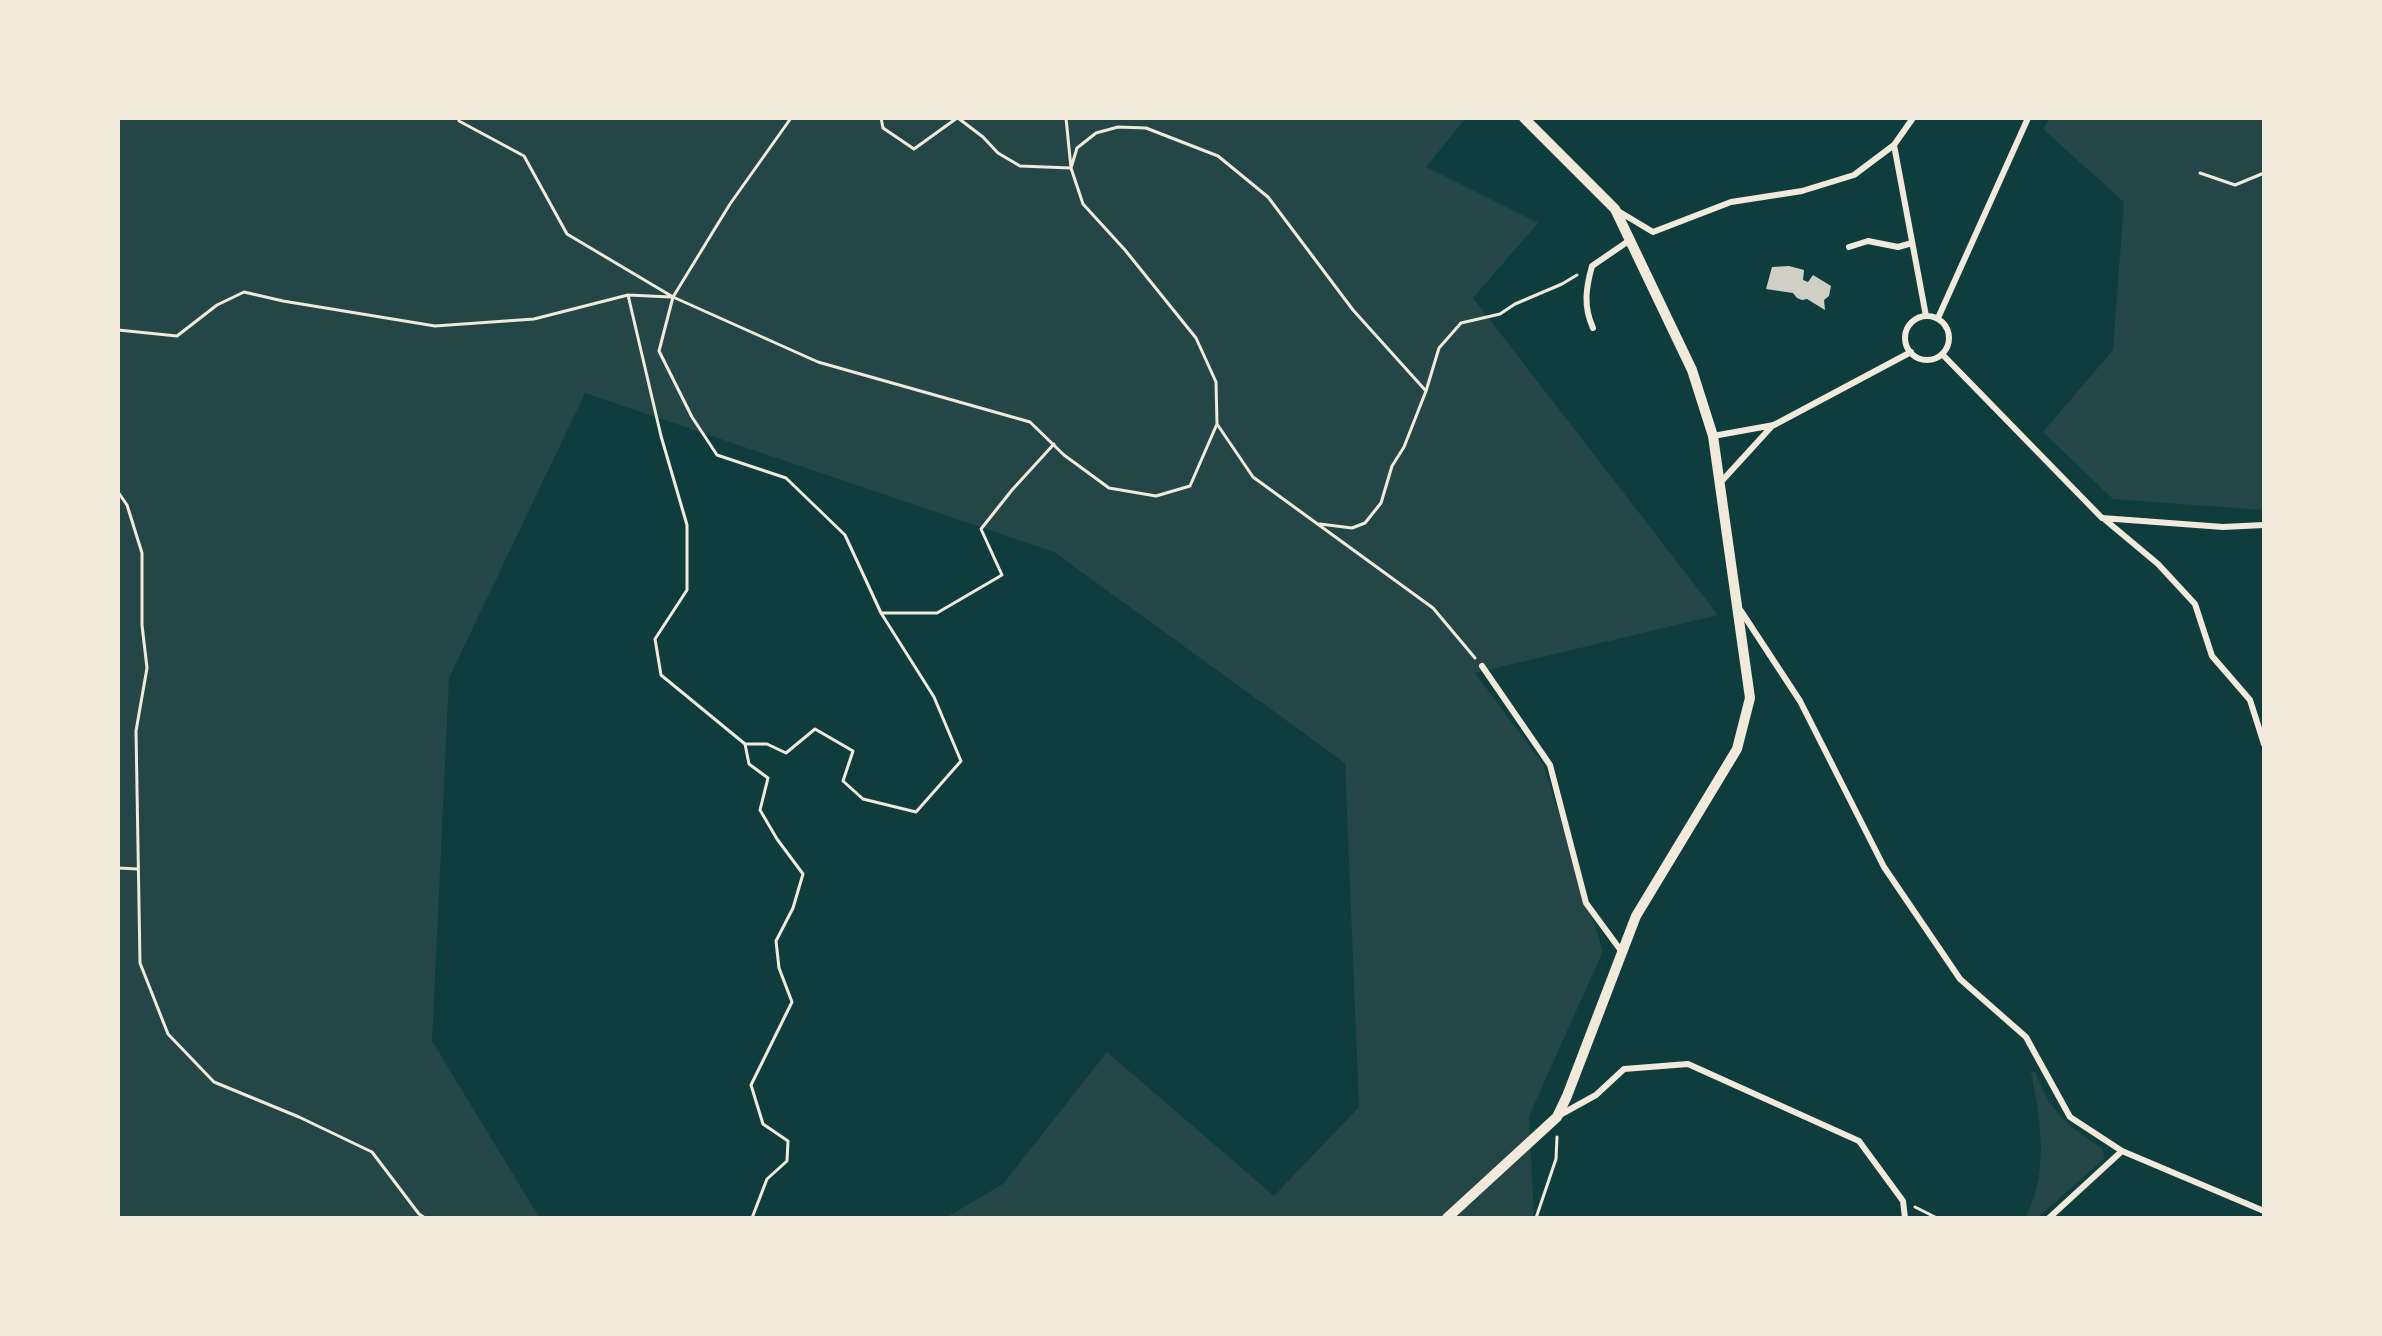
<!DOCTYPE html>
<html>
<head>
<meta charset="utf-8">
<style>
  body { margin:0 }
  #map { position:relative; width:2382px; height:1336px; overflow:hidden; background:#0f3d3e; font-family:Figtree,sans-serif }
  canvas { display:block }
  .frame { position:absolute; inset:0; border:120px solid #f1e9da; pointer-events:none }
</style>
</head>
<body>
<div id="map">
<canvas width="2382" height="1336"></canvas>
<div class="frame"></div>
</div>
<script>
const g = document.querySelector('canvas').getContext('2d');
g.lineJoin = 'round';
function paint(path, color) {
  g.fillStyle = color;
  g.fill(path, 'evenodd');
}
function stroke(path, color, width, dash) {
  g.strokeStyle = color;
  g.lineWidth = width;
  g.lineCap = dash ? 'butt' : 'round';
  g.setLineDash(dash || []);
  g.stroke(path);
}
paint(new Path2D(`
  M 119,119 L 1465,119 L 1426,167 L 1538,223 L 1473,298 L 1718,615 L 1475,673 L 1543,764 L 1603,951 L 1529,1116 L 1534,1217 L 947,1217 L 1003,1184 L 1107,1052 L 1274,1196 L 1359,1107 L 1345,763 L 1054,552 L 585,393 L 449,678 L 432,1041 L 539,1217 L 119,1218 Z
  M 2049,119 L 2263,119 L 2263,510 L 2113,499 L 2043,432 L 2113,350 L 2124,202 L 2043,129 Z
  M 2035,1071 C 2049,1111 2067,1126 2102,1148 L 2105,1158 L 2038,1217 L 2026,1217 C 2049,1170 2041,1122 2031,1072 Z`), '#244646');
paint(new Path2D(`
  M 1789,266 L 1804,270 L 1803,280 L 1808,282 L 1813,275 L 1831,286 L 1829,296 L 1824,300 L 1825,310 L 1807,299 L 1802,300 L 1797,298 L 1793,293 L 1766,289 L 1772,267 Z`), '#cfcfc3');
stroke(new Path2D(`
  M 459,118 L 459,121 L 524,156 L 567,234 L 673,297 L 818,362 L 1030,422 L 1064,455 L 1109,488 L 1156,496 L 1190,486 L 1217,424 L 1253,477 L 1433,608 L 1475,658
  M 881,118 L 883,128 L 914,149 L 957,118
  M 958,118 L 983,137 L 998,153 L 1020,166 L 1071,168 L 1066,118
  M 2200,173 L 2235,185 L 2264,173
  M 628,295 L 661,436 L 687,525 L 687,590 L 655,639 L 661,675 L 745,744 L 767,744 L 786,753 L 815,729 L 853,751 L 843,781 L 863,799 L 916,812 L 961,761 L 934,697 L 881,613 L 845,535 L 786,478 L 717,455 L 692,417 L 659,351 L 673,297 L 730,204 L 791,118
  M 118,330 L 177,336 L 217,305 L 244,292 L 283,301 L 435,326 L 534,319 L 628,295 L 671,297
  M 1217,424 L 1216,382 L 1196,338 L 1125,250 L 1083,204 L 1071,168 L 1077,148 L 1096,133 L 1118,127 L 1146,128 L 1218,156 L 1268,197 L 1353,310 L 1426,391
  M 118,492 L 127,505 L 142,553 L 142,625 L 147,668 L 136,731 L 140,963 L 168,1034 L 214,1082 L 299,1117 L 372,1152 L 419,1214 L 425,1218
  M 1320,524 L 1352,528 L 1365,523 L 1381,503 L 1392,466 L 1404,447 L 1426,391 L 1439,348 L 1461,323 L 1500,314 L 1515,304 L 1562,284 L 1577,275
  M 881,613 L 937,613 L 1002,575 L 981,529 L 1012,490 L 1054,444
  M 745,744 L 749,764 L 768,778 L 760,810 L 777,839 L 803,874 L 793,908 L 776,941 L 779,968 L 792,1002 L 751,1085 L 763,1124 L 788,1141 L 787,1161 L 767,1179 L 752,1218
  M 118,868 L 138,869
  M 1915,1207 L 1937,1218
  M 1536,1218 L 1556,1159 L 1557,1137`), '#f1e9da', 3);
stroke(new Path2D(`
  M 1894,145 L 1926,316
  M 1618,211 L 1653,232 L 1731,202 L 1802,191 L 1854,175 L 1894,145 L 1913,118
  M 1849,247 L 1868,241 L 1898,247 L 1912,243
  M1905 338a22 22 0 1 1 44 0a22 22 0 1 1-44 0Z
  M 1938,318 L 2028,118
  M 1593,328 C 1583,306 1586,288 1592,266 L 1630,240
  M 1942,354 L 2102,518 L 2223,527 L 2264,525
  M 1713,436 L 1774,425 L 1911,352
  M 1720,483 L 1773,425
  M 2103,518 L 2158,564 L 2195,604 L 2212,656 L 2250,700 L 2264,744
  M 1741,611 L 1800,701 L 1884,867 L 1960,979 L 2026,1037 L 2070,1117 L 2122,1151 L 2264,1211
  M 1482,666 L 1550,765 L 1586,903 L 1622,952
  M 1558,1116 L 1596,1095 L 1624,1069 L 1688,1064 L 1859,1141 L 1903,1201 L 1905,1218
  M 2049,1218 L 2122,1151`), '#f1e9da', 6);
stroke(new Path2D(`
  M 1447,1218 L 1557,1117 L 1567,1096 L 1636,916 L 1737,749 L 1750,698 L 1713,436 L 1692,370 L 1615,209 L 1524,118`), '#f1e9da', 10);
</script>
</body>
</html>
